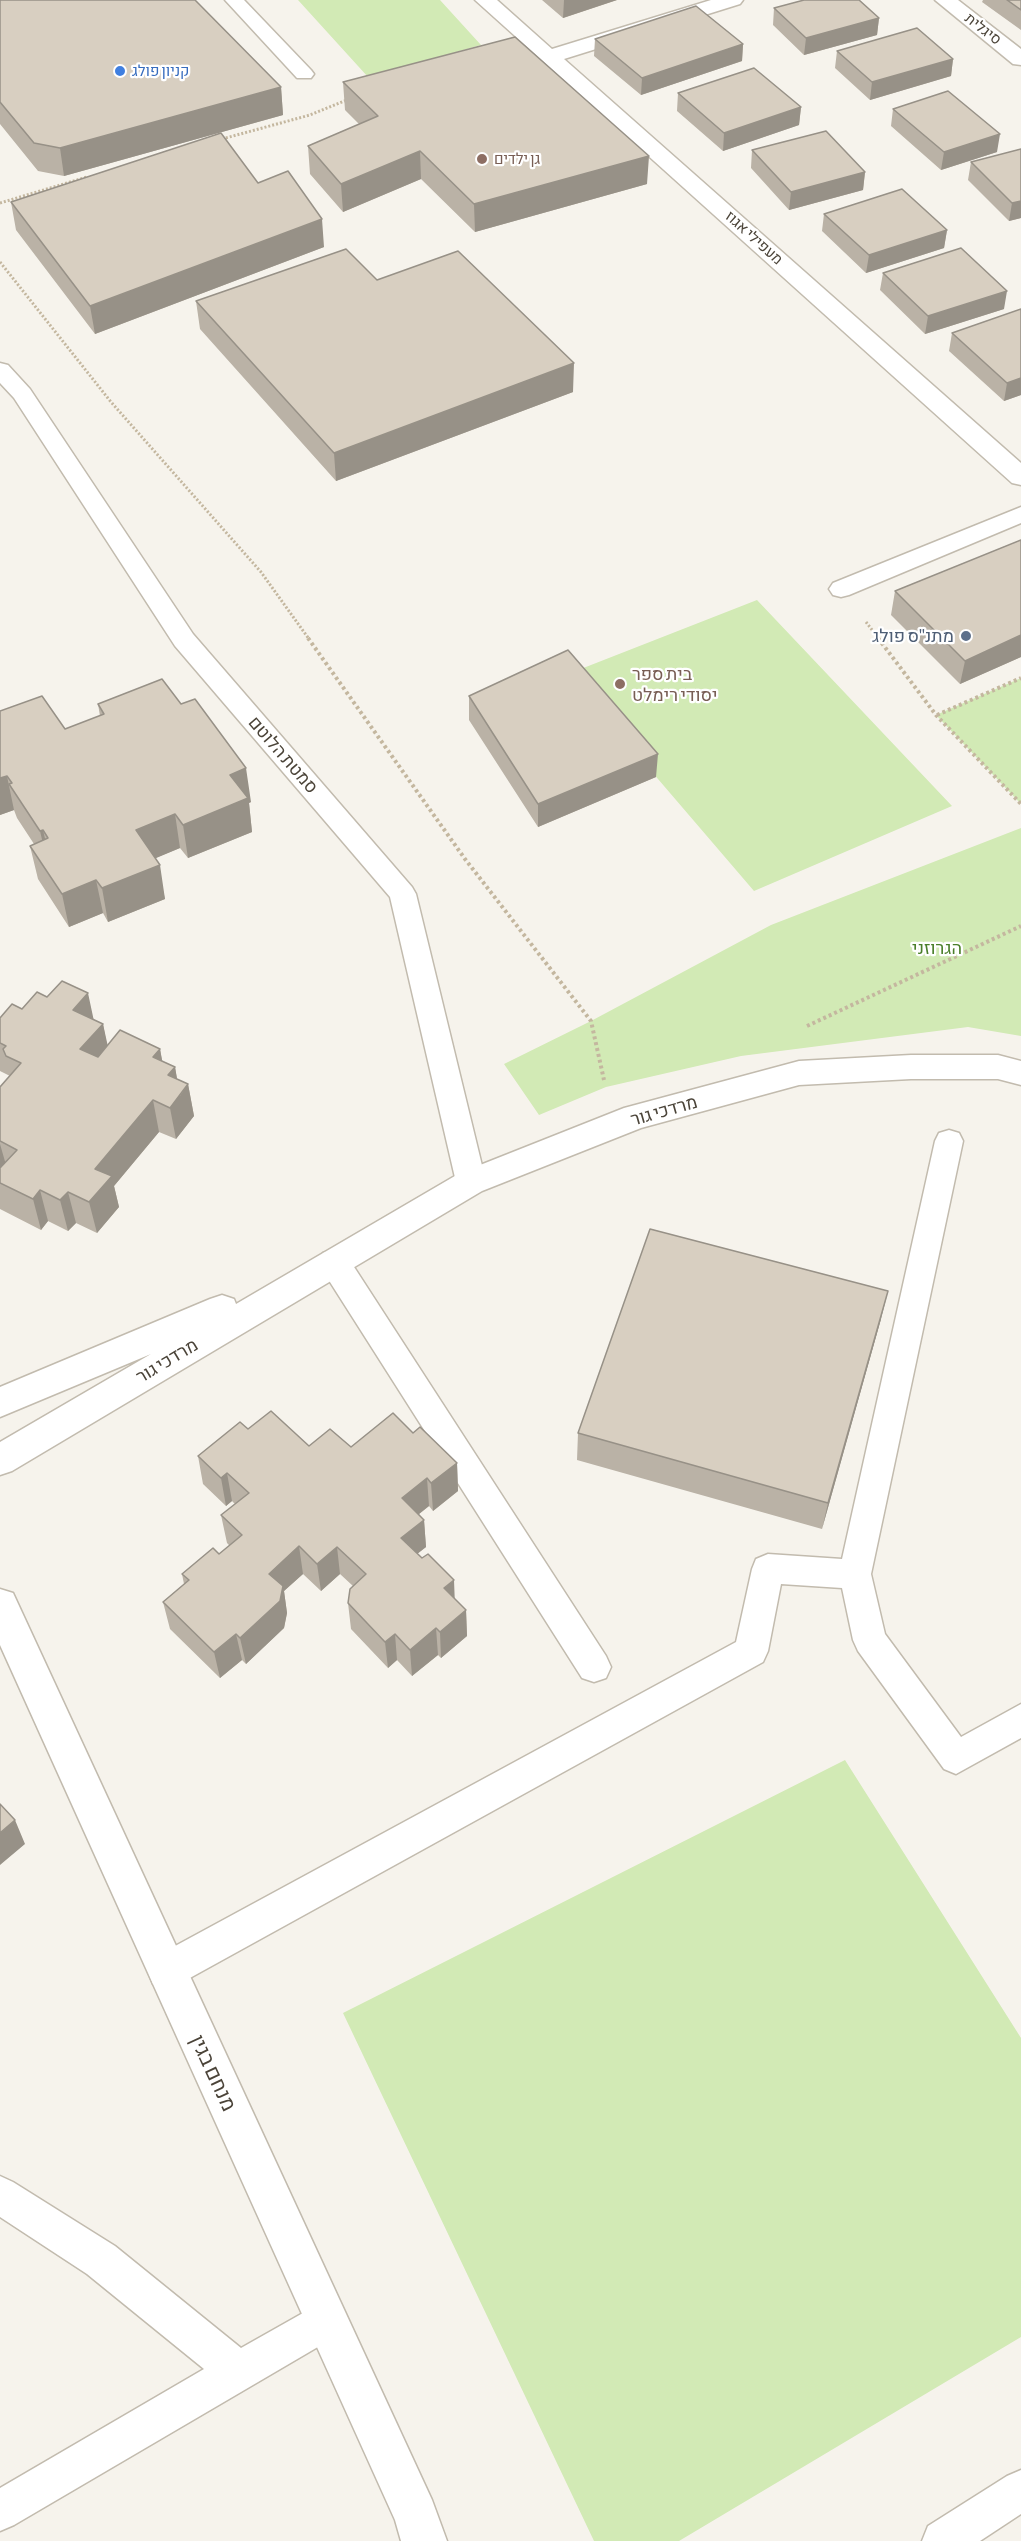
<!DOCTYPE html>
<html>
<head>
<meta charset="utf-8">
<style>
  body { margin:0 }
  canvas { display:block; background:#f6f3ec }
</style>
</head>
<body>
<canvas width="1021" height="2541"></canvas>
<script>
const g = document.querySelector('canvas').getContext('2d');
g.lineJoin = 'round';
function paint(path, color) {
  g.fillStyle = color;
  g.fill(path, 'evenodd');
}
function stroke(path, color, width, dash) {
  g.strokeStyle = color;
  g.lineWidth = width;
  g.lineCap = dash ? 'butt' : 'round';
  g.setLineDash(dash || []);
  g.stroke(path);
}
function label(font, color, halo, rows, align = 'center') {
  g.font = font + ' "Asap Condensed",Heebo,sans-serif';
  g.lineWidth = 4.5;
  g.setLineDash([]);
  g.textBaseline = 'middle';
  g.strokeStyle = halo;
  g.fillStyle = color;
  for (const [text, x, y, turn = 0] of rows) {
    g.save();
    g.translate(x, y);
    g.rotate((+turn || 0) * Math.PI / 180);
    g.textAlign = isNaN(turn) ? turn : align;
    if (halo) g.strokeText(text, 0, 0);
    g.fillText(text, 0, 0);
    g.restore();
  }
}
paint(new Path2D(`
  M 298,0 L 440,0 L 481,45 L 368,77 Z
  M 757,600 L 952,806 L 754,891 L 568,674 Z
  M 1021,678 L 1021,804 L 936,715 Z
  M 1021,828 L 1021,1036 L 968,1027 L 741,1056 L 606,1087 L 539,1115 L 504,1064 L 591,1021 L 771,925 Z
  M 845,1760 L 1021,2038 L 1021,2337 L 679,2541 L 594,2541 L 343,2013 Z`), '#d2eab5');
const lane = new Path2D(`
  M 225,0 L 244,0 L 311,70 L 314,74 L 311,78 L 297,78 Z
  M 0,363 L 8,365 L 30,389 L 193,634 L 412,887 L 416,894 L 486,1182 L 481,1190 L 471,1194 L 461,1190 L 456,1182 L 390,897 L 175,646 L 14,398 L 0,383 Z
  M 1021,507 L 1021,523 L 849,595 L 841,597 L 833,595 L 829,589 L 833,583 Z
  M 949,1130 L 959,1133 L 963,1141 L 871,1574 L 885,1634 L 961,1737 L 1021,1704 L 1021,1738 L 956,1774 L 944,1769 L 858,1651 L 853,1640 L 842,1588 L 781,1584 L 768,1651 L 763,1662 L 179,1984 L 166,1989 L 153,1984 L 148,1971 L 153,1958 L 736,1642 L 752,1569 L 756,1559 L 768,1554 L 842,1559 L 935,1141 L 939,1133 Z
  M 334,1250 L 345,1253 L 606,1656 L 611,1667 L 606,1678 L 594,1682 L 582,1678 L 323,1271 L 319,1262 L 323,1253 Z
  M 0,2176 L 13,2182 L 115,2246 L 241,2348 L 326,2300 L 340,2306 L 346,2320 L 340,2334 L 14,2525 L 0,2531 L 0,2488 L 204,2369 L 87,2274 L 0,2217 Z
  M 1021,2470 L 1021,2514 L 980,2541 L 922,2541 L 928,2526 L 1007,2476 Z`);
const street = new Path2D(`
  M 475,0 L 497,0 L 552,49 L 711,0 L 743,0 L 740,4 L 564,59 L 1021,463 L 1021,485 L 1012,483 Z
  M 935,0 L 958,0 L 1021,49 L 1021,65 L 1013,64 Z
  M 911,1055 L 998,1055 L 1021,1061 L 1021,1085 L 998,1079 L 911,1079 L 799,1085 L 641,1128 L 482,1191 L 12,1471 L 0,1475 L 0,1442 L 151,1354 L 0,1417 L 0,1387 L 210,1299 L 222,1295 L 234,1299 L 236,1304 L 460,1173 L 624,1108 L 799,1061 Z
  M 0,1589 L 13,1593 L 432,2500 L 447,2541 L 401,2541 L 395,2520 L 0,1645 Z`);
stroke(lane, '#c2bbae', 3);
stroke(street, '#c2bbae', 3);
stroke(new Path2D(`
  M 222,139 L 310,115 L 349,99
  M 0,203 L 87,177
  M 0,262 L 111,402 L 261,572 L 309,639
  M 866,622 L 879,639`), '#c4b79f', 3, [2, 2]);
stroke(new Path2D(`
  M 308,638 L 465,859 L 591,1021 L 604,1080
  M 878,638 L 936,715 L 1021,804
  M 937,715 L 1021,678
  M 807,1026 L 1021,926`), '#c4b79f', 4, [3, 3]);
paint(lane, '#fff');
paint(street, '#fff');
paint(new Path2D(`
  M 0,0 L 281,87 L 283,115 L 64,176 L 38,171 L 0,124 Z
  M 542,0 L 617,0 L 563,18 Z
  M 983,0 L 1021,0 L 1021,30 L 982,2 Z
  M 774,8 L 879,18 L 877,35 L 804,55 L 773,25 Z
  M 595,39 L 743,44 L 742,61 L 641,95 L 594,56 Z
  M 837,51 L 953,59 L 951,76 L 870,100 L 835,68 Z
  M 343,82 L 647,184 L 475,232 L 421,179 L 343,212 L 310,174 L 308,146 L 359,124 L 345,110 Z
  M 678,93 L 801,107 L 799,125 L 723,151 L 677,111 Z
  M 893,109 L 997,152 L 941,170 L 891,126 Z
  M 1021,149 L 1021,218 L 1009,221 L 968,180 L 971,162 Z
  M 752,150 L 865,172 L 863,190 L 789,210 L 751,168 Z
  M 258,183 L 324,247 L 95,334 L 16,230 L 11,202 Z
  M 824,214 L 947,230 L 944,248 L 866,273 L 822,231 Z
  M 883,273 L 1004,309 L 925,334 L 880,290 Z
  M 196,301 L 573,392 L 336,481 L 200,329 Z
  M 1021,309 L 1021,395 L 1004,401 L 949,351 L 952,333 Z
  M 1021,540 L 1021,657 L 960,684 L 891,615 L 895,591 Z
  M 469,696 L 656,777 L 538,827 L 469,720 Z
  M 98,704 L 251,802 L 249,803 L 252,832 L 188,858 L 180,848 L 155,858 L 165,899 L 108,922 L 103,913 L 69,927 L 38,879 L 30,846 L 34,844 L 17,818 L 14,810 L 0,815 L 0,711 L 65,729 L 100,716 Z
  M 47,997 L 103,1024 L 107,1046 L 160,1049 L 162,1061 L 175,1067 L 177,1079 L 188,1084 L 194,1116 L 176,1139 L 159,1132 L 114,1186 L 119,1207 L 97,1233 L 76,1223 L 68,1231 L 48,1221 L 41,1230 L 0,1209 L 0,1087 L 10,1076 L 0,1071 L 0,1018 Z
  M 881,1319 L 822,1529 L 577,1460 L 578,1433 Z
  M 248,1429 L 309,1446 L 351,1447 L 413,1433 L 457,1463 L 458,1491 L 433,1511 L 429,1506 L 419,1514 L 424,1520 L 426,1547 L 417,1554 L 455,1599 L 466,1610 L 467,1636 L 441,1658 L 438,1655 L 412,1676 L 397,1660 L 388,1668 L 351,1629 L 348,1603 L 353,1586 L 340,1574 L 321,1591 L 303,1574 L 284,1591 L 287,1613 L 284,1628 L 246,1664 L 242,1660 L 220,1678 L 170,1629 L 163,1602 L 184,1584 L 182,1574 L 219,1554 L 230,1546 L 227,1543 L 221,1515 L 235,1504 L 232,1501 L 226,1506 L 203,1484 L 198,1456 Z`), '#bab2a6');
paint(new Path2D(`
  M 564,0 L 617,0 L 563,18 Z
  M 879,18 L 877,35 L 804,55 L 806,38 Z
  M 743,44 L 742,61 L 641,95 L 642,78 Z
  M 953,59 L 951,76 L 870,100 L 872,82 Z
  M 281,87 L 283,115 L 64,176 L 60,148 Z
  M 801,107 L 799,125 L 723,151 L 724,133 Z
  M 1000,134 L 997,152 L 941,170 L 944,152 Z
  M 420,151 L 421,179 L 343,212 L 341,184 Z
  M 649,156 L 647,184 L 475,232 L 474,204 Z
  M 865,172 L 863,190 L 789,210 L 791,192 Z
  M 1021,201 L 1021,218 L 1009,221 L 1012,203 Z
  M 322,219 L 324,247 L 95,334 L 90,306 Z
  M 947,230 L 944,248 L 866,273 L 869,255 Z
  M 1007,291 L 1004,309 L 925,334 L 928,316 Z
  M 574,363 L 573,392 L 336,481 L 334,453 Z
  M 1021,378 L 1021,395 L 1004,401 L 1007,383 Z
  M 1021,635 L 1021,657 L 960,684 L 965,661 Z
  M 658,754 L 656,777 L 538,827 L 538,804 Z
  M 246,768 L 251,802 L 249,803 L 252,832 L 188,858 L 183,825 L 230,775 Z
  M 7,776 L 14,810 L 0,815 L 0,778 Z
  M 175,814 L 180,848 L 142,864 L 136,830 Z
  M 43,830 L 51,864 L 48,865 L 40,831 Z
  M 160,865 L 165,899 L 108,922 L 102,888 Z
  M 96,880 L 103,913 L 69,927 L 62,894 Z
  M 88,993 L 95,1026 L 73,1010 Z
  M 103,1024 L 110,1056 L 87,1081 L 80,1049 Z
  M 160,1049 L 166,1081 L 153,1057 Z
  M 175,1067 L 180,1096 L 188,1084 L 194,1116 L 176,1139 L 170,1108 L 168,1075 Z
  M 153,1100 L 159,1132 L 114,1186 L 119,1207 L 97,1233 L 89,1202 L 95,1169 Z
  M 0,1144 L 8,1172 L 0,1180 Z
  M 40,1190 L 48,1221 L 41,1230 L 33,1199 Z
  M 68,1192 L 76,1223 L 68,1231 L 60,1200 Z
  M 888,1291 L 881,1319 L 822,1529 L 828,1503 Z
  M 457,1463 L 458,1491 L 433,1511 L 431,1483 Z
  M 227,1473 L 232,1501 L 226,1506 L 221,1478 Z
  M 427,1478 L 429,1506 L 404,1526 L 402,1498 Z
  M 424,1520 L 426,1547 L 403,1565 L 401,1538 Z
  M 299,1546 L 303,1574 L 284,1591 L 287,1613 L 284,1628 L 246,1664 L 240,1638 L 269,1574 Z
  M 337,1547 L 340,1574 L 321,1591 L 317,1564 Z
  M 454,1580 L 455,1606 L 444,1588 Z
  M 466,1610 L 467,1636 L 441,1658 L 440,1632 Z
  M 436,1628 L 438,1655 L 412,1676 L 410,1650 Z
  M 236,1634 L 242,1660 L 220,1678 L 214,1652 Z
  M 395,1634 L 397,1660 L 388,1668 L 385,1642 Z
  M 15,1820 L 25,1844 L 0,1865 L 0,1833 Z`), '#979187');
const building = new Path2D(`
  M 0,0 L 195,0 L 281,87 L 60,148 L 34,143 L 0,102 Z
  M 804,0 L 859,0 L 879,18 L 806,38 L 774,8 Z
  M 1007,0 L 1021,0 L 1021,10 Z
  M 696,6 L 743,44 L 642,78 L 595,39 Z
  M 917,28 L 953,59 L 872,82 L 837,51 Z
  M 515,37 L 649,156 L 474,204 L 420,151 L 341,184 L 308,146 L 378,116 L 343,82 Z
  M 754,68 L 801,107 L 724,133 L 678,93 Z
  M 948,91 L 1000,134 L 944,152 L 893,109 Z
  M 826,131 L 865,172 L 791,192 L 752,150 Z
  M 221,133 L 258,183 L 288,171 L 322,219 L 90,306 L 11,202 Z
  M 1021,149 L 1021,201 L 1012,203 L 971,162 Z
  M 902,189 L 947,230 L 869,255 L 824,214 Z
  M 961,248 L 1007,291 L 928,316 L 883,273 Z
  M 346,249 L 377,280 L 458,251 L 574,363 L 334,453 L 196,301 Z
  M 1021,309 L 1021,378 L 1007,383 L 952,333 Z
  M 1021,540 L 1021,635 L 965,661 L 895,591 Z
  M 568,650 L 658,754 L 538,804 L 469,696 Z
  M 162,679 L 181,704 L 195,699 L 246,768 L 230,775 L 248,798 L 183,825 L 175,814 L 136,830 L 160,865 L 102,888 L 96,880 L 62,894 L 30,846 L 48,838 L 43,830 L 40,831 L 9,784 L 12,783 L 7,776 L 0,778 L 0,711 L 42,696 L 65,729 L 104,714 L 98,704 Z
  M 62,981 L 88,993 L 73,1010 L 103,1024 L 80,1049 L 98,1057 L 120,1030 L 160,1049 L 153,1057 L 175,1067 L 168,1075 L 188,1084 L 170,1108 L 153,1100 L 95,1169 L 112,1176 L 89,1202 L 68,1192 L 60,1200 L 40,1190 L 33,1199 L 0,1183 L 0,1168 L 17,1150 L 0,1141 L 0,1087 L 21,1063 L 6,1056 L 3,1049 L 6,1046 L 0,1043 L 0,1018 L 12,1004 L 22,1009 L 37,992 L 47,997 Z
  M 650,1229 L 888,1291 L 828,1503 L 578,1433 Z
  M 271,1411 L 309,1446 L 330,1429 L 351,1447 L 393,1413 L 413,1433 L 420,1427 L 457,1463 L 431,1483 L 427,1478 L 402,1498 L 424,1520 L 401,1538 L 422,1558 L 428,1554 L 454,1580 L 444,1588 L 466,1610 L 440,1632 L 436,1628 L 410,1650 L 395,1634 L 385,1642 L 348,1603 L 350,1589 L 366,1574 L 337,1547 L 317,1564 L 299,1546 L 269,1574 L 283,1586 L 280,1601 L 240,1638 L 236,1634 L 214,1652 L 163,1602 L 189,1580 L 182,1574 L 213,1548 L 219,1554 L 242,1535 L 221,1515 L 249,1493 L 227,1473 L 221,1478 L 198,1456 L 240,1422 L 248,1429 Z
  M 0,1804 L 15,1820 L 0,1833 Z`);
paint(building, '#d8cfc1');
stroke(building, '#979187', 1.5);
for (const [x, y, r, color] of [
  [120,71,6,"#3f7fe0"],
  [482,159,6,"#8d6e63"],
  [966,636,6,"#5c6f8a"],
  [620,684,6,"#8d6e63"]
]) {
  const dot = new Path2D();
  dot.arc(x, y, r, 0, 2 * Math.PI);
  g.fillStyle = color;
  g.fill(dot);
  stroke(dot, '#fff', 2);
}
label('15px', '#4b4439', '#fff', [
  ["סיגלית",983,29,38],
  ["מעפילי אגוז",754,238,42]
]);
label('15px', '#366cbe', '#fff', [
  ["קניון פולג",132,71]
], 'left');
label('15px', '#785e54', '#fff', [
  ["גן ילדים",494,159]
], 'left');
label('18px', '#4e5e75', '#fff', [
  ["מתנ\"ס פולג",954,636]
], 'right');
label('18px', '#785e54', '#fff', [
  ["בית ספר",632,674],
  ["יסודי רימלט",632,695]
], 'left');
label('18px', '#4b4439', '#fff', [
  ["סמטת הלוטם",283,755,49],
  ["מרדכי גור",664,1111,-16],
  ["מרדכי גור",167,1361,-31]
]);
label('18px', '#4a7f2a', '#fff', [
  ["הגרוזני",937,948]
]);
label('21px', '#4b4439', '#fff', [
  ["מנחם בגין",213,2073,65]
]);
</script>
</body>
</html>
